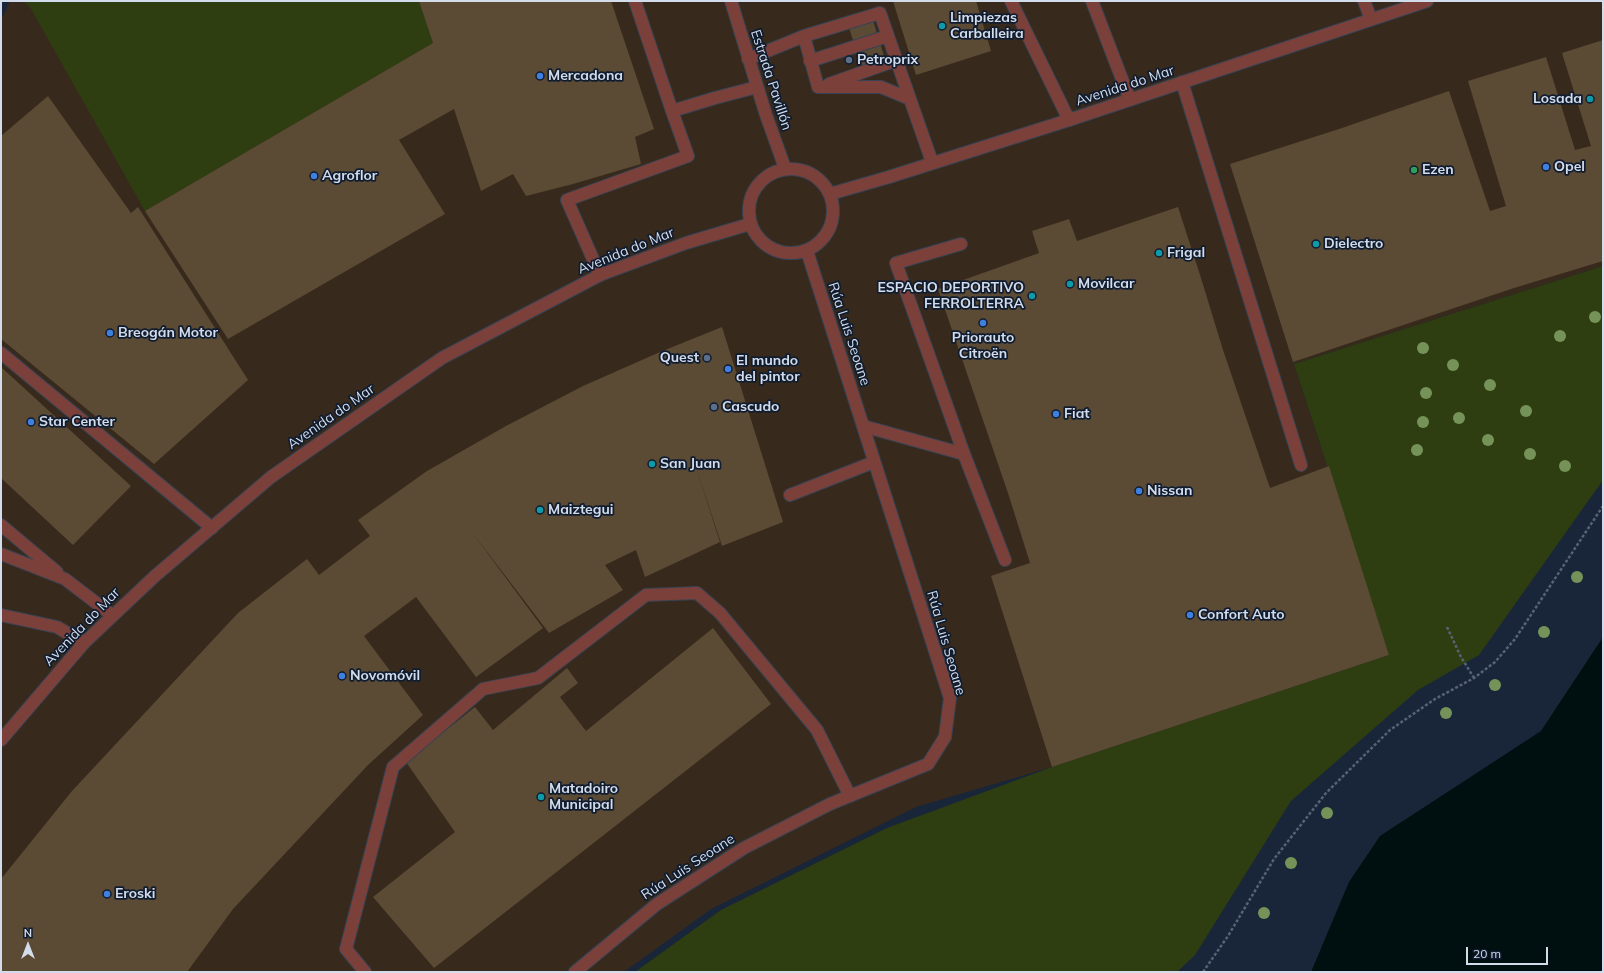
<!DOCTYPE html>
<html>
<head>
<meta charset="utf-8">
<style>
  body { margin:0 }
  #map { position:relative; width:1604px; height:973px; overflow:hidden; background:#192639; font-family:Mulish,sans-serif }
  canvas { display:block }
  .frame { position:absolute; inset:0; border:2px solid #d3dcea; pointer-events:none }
  .north { position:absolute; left:8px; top:925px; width:40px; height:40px; -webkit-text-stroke:3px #101c2f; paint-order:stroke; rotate:0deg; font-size:11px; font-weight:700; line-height:16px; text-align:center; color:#d3dcea }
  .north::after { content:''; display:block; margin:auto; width:14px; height:18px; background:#d3dcea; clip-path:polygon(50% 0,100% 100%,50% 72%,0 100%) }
  .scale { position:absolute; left:1466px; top:947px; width:82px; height:18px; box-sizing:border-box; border:2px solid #d3dcea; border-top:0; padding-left:5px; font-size:12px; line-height:14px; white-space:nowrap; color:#d3dcea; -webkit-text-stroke:3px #101c2f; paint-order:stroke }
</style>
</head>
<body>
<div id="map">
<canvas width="1604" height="973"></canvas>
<div class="frame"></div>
<div class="north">N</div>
<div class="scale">20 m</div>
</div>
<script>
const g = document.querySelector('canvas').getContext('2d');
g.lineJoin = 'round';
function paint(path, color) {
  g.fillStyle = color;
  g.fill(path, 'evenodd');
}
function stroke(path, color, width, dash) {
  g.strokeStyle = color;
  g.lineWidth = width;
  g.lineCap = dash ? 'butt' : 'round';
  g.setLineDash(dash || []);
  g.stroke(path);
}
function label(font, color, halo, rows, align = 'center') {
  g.font = font + ' Mulish,sans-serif';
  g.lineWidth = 3.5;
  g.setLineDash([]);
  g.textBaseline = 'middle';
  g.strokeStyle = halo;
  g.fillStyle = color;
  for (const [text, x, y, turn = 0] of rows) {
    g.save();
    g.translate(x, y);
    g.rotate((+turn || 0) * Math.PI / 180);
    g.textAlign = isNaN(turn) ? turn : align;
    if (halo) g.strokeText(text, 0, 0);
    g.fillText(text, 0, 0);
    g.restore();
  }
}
paint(new Path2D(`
  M 10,1 L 1603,1 L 1603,266 L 1294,364 L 1389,655 L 1052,767 L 916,807 L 711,909 L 624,972 L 1,972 L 1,20 Z`), '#372a1c');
paint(new Path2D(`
  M 24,1 L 419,1 L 433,43 L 145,211 L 30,7 Z
  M 1603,266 L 1603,480 L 1479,655 L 1418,690 L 1291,801 L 1195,955 L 1177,972 L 635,972 L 721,910 L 887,828 L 1052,767 L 1389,655 L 1294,364 Z`), '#2e3e11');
paint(new Path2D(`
  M 1603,637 L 1603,972 L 1311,972 L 1349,882 L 1380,836 L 1541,731 Z`), '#000f10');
paint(new Path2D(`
  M 419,1 L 611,1 L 654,129 L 635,137 L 641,164 L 573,184 L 526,196 L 513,174 L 481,191 L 454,109 L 399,140 L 445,214 L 228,339 L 145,211 L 433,43 Z
  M 893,1 L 976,1 L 991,51 L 916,75 Z
  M 870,11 L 888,69 L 865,76 L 846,19 Z
  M 1603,40 L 1603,261 L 1514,288 L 1293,362 L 1230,164 L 1339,129 L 1449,91 L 1490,211 L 1506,206 L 1468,81 L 1546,57 L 1575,150 L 1591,146 L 1562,53 Z
  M 48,96 L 131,213 L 138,207 L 248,380 L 154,464 L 1,339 L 1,136 Z
  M 1178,207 L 1201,278 L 1223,350 L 1270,488 L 1329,466 L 1389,655 L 1052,767 L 991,576 L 1030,563 L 1008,493 L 938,289 L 1039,253 L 1032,231 L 1069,219 L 1077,241 Z
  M 722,327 L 783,522 L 722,546 L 696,467 L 720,542 L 645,577 L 636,550 L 605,565 L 623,590 L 549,633 L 471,531 L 543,628 L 476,677 L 416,597 L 364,636 L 423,715 L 368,765 L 233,909 L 187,972 L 1,972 L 1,879 L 72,791 L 238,613 L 307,559 L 319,575 L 370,536 L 358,520 L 427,471 L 506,426 L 583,386 L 660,352 Z
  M 1,367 L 131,486 L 73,545 L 1,478 Z
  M 713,628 L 771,704 L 434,968 L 373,897 L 455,832 L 406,762 L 475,707 L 493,730 L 567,668 L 578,683 L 560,697 L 586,731 Z`), '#5b4a34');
const service = new Path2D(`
  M 635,1 L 672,111 L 715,98 L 757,87
  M 1011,1 L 1069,120
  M 1092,1 L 1130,100
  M 1364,1 L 1371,19
  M 804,36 L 818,87
  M 748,59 L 804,36 L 880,13 L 932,162
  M 810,61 L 888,36
  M 1182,82 L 1301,465
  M 829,84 L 897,60
  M 818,87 L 881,87 L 910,99
  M 961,244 L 896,263 L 964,454
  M 600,275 L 567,200 L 688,156 L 672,111
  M 1,353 L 212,528
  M 863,426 L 964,454 L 1005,560
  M 790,495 L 874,462
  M 1,525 L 57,572
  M 1,554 L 65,579 L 112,615
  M 1,615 L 57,627 L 84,643
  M 365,972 L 346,949 L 393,767 L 483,689 L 538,678 L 646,595 L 697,593 L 720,613 L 817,730 L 850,796`);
const minor = new Path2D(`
  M 575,972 L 657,904 L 744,848 L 830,804 L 928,764 L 945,737 L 950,698 L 807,251`);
const tertiary = new Path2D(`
  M 731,1 L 766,115 L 785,168
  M749 211a42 42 0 1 1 84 0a42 42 0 1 1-84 0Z
  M 830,194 L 889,177 L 1069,120 L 1427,1
  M 1,740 L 84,643 L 155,576 L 271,477 L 442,358 L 600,275 L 686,243 L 750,224`);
stroke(service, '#374355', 14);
stroke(minor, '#374355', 14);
stroke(tertiary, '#374355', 14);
stroke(new Path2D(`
  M 1447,627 L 1461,657 L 1474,678
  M 1203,972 L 1228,936 L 1274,859 L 1326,793 L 1390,730 L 1435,699 L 1474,678 L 1495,662 L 1515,639 L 1603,506`), '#576374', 2.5, [3, 2]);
stroke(service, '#7c403a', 12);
stroke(minor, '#7c403a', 12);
stroke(tertiary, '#7c403a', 12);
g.fillStyle = '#759359';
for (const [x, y] of [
  [1595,317],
  [1560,336],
  [1423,348],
  [1453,365],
  [1490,385],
  [1426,393],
  [1526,411],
  [1459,418],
  [1423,422],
  [1488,440],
  [1417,450],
  [1530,454],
  [1565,466],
  [1577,577],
  [1544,632],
  [1495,685],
  [1446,713],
  [1327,813],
  [1291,863],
  [1264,913]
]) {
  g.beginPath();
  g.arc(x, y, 6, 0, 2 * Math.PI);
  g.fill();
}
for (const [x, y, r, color] of [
  [942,26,4,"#0f9aa8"],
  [849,60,4,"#5c6f8a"],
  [540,76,4,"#3f7fe0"],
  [1590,99,4,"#0f9aa8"],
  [1546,167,4,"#3f7fe0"],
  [1414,170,4,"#2e9e5b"],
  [314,176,4,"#3f7fe0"],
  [1316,244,4,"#0f9aa8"],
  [1159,253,4,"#0f9aa8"],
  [1070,284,4,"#0f9aa8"],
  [1032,296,4,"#0f9aa8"],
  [983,323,4,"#3f7fe0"],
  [110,333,4,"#3f7fe0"],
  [707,358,4,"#5c6f8a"],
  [728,369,4,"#3f7fe0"],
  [714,407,4,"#5c6f8a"],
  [1056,414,4,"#3f7fe0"],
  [31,422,4,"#3f7fe0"],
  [652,464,4,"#0f9aa8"],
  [1139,491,4,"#3f7fe0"],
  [540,510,4,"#0f9aa8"],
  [1190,615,4,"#3f7fe0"],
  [342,676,4,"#3f7fe0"],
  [541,797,4,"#0f9aa8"],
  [107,894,4,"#3f7fe0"]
]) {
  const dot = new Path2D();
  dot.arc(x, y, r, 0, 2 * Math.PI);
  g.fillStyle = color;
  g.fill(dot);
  stroke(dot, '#101c2f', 1.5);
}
label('bold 14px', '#d3dcea', '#101c2f', [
  ["Limpiezas",950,18],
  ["Carballeira",950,34],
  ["Petroprix",857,60],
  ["Mercadona",548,76],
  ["Losada",1582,99,"right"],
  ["Opel",1554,167],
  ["Ezen",1422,170],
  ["Agroflor",322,176],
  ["Dielectro",1324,244],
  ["Frigal",1167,253],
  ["Movilcar",1078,284],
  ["ESPACIO DEPORTIVO",1024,288,"right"],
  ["FERROLTERRA",1024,304,"right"],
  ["Breogán Motor",118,333],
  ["Priorauto",983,338,"center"],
  ["Citroën",983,354,"center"],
  ["Quest",699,358,"right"],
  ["El mundo",736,361],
  ["del pintor",736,377],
  ["Cascudo",722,407],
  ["Fiat",1064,414],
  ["Star Center",39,422],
  ["San Juan",660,464],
  ["Nissan",1147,491],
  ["Maiztegui",548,510],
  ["Confort Auto",1198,615],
  ["Novomóvil",350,676],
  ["Matadoiro",549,789],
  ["Municipal",549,805],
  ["Eroski",115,894]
], 'left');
label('14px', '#d3dcea', '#101c2f', [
  ["Estrada Pavillón",771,80,72],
  ["Avenida do Mar",1125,86,-18],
  ["Avenida do Mar",626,251,-22],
  ["Rúa Luis Seoane",849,334,72],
  ["Avenida do Mar",331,417,-35],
  ["Avenida do Mar",82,627,-46],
  ["Rúa Luis Seoane",946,643,74],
  ["Rúa Luis Seoane",688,867,-33]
]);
</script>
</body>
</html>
